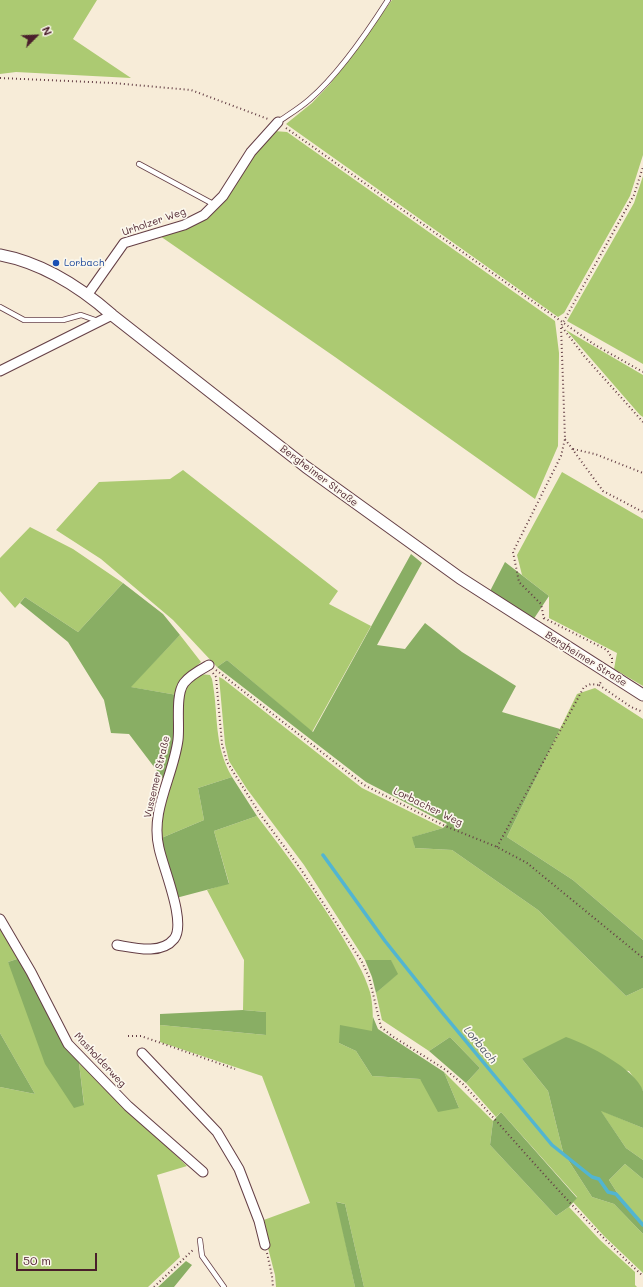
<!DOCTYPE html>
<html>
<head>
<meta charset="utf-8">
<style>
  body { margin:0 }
  #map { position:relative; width:643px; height:1287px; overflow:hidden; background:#f7ecd8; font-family:Mali,sans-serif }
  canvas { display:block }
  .north { position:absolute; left:16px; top:16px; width:40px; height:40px; -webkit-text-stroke:3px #fbf7ec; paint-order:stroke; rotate:66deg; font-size:11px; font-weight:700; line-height:16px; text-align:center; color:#4a1f2b }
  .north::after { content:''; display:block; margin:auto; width:14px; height:18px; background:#4a1f2b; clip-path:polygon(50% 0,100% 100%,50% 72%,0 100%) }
  .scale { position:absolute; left:16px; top:1253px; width:81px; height:18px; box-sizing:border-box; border:2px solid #4a1f2b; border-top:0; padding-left:5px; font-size:12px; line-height:14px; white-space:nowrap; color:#4a1f2b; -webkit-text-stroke:3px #fbf7ec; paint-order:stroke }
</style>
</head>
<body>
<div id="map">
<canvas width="643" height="1287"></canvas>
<div class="north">N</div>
<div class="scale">50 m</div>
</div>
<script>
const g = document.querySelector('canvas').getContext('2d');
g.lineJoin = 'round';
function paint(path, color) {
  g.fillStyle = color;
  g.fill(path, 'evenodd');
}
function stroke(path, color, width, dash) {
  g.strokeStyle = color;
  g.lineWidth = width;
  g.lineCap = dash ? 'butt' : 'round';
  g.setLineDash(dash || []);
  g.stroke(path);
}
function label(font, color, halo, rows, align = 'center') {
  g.font = font + ' Mali,sans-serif';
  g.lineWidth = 3.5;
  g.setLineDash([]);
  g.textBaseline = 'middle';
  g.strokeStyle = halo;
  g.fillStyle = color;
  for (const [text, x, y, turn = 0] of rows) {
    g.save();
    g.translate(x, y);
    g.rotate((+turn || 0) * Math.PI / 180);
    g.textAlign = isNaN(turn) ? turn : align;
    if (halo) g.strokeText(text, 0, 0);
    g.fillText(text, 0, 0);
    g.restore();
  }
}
paint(new Path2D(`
  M 0,0 L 97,0 L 73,39 L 131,78 L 16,72 L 0,74 Z
  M 392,0 L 643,0 L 643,155 L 630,196 L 564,313 L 558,317 L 286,124 L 312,103 L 330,84 Z
  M 274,131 L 287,132 L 555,321 L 559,353 L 558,446 L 535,499 L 335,357 L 160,236 L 208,218 L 226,199 L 254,154 Z
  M 643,176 L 643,364 L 567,321 L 634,203 Z
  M 566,330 L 643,375 L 643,417 L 640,415 Z
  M 183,470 L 338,591 L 329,604 L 371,626 L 312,732 L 227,660 L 217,667 L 173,620 L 101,559 L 56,530 L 99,482 L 170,479 Z
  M 562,472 L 643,519 L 643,686 L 614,669 L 617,653 L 549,618 L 549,596 L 522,575 L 517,555 Z
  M 30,527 L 73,549 L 123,583 L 78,632 L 25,597 L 15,608 L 0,591 L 0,558 Z
  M 180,635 L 201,662 L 181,681 L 177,695 L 130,687 Z
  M 200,674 L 210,675 L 212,679 C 219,715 213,744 232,777 L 198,788 L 204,820 L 159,839 L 159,816 L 186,685 Z
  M 219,677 L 223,679 L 362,788 L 443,828 L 413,837 L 415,848 L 452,850 L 538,910 L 626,996 L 643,988 L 643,1091 L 629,1071 L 522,1059 L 548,1091 L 563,1152 L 592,1197 L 614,1204 L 643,1234 L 643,1273 L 604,1236 L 573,1202 L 577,1197 L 501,1112 L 496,1117 L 466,1083 L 480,1068 L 450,1037 L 429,1051 L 382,1020 L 376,993 L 397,974 L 391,961 L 365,960 L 304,865 L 247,789 L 229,761 L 225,744 Z
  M 595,688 L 643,719 L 643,940 L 573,880 L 507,837 L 577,694 Z
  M 257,816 C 287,855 317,895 343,938 C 353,955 364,972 370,992 C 373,1004 373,1018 373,1031 L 339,1043 L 356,1051 L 372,1076 L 420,1079 L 459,1108 L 444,1072 L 493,1121 L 490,1145 L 556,1216 L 569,1207 L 600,1240 L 635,1272 L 635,1285 L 637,1287 L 364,1287 L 345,1204 L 337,1202 L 355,1287 L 276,1287 L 275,1275 L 261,1221 L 310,1203 L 262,1076 L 160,1042 L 160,1025 L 266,1035 L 266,1012 L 243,1010 L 244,960 L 207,890 L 229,883 L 214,831 Z
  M 0,926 L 20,958 L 8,962 L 84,1104 L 79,1063 L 187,1166 L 157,1175 L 180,1257 L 148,1287 L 0,1287 L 0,1087 L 35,1094 L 0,1033 Z
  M 600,1110 L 643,1128 L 643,1160 L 626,1148 Z
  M 625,1164 L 643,1179 L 643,1223 L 625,1205 L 609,1180 Z`), '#acca72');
paint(new Path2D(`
  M 411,554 L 422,563 L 377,645 L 405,649 L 425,623 L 462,652 L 516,686 L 502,712 L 560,729 L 507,837 L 573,880 L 643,940 L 643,988 L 626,996 L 538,910 L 452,850 L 415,848 L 412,837 L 443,828 L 447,824 L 366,782 L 217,667 L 227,660 L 313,732 Z
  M 505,562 L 549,596 L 533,620 L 489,593 Z
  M 123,583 L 163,614 L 180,635 L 131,687 L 177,695 L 175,741 L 164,780 L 129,734 L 111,733 L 104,700 L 68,642 L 20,603 L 25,597 L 78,632 Z
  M 232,777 L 257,816 L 214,831 L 229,884 L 176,898 L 159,839 L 204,820 L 198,788 Z
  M 20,958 L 58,1035 L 79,1063 L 84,1105 L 74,1108 L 45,1064 L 8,962 Z
  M 365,960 L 391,960 L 398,974 L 376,993 L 372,977 Z
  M 243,1010 L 266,1012 L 266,1035 L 160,1025 L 160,1014 Z
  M 373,1017 L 378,1029 L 444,1072 L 459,1108 L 438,1112 L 420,1079 L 372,1076 L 356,1051 L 339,1043 L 340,1025 L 372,1031 Z
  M 0,1033 L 35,1094 L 0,1087 Z
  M 450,1037 L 480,1068 L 466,1083 L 429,1051 Z
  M 566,1037 C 587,1044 636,1069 643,1091 C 643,1100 643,1118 643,1128 L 601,1111 L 626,1148 L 643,1160 L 643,1179 L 625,1164 L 609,1180 L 625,1205 L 643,1223 L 643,1234 L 614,1204 L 592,1197 L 563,1152 L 548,1091 L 522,1059 Z
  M 501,1112 L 577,1198 L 569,1207 L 556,1216 L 490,1145 L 493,1121 Z
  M 336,1202 L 345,1204 L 364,1287 L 355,1287 Z
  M 186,1261 L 192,1265 L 174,1287 L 158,1287 Z`), '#89ae64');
stroke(new Path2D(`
  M 323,855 L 385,941 L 440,1010 L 552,1145 L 592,1177 L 599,1179 L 608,1192 L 616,1194 L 643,1225`), '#52b5d1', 3.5);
const service = new Path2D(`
  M 278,122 C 288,115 300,108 310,99 C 340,73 367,33 388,0
  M 139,164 L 215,205
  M 0,307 L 24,320 L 63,320 L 81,315 L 98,321
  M 200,1240 L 202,1256 L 224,1287`);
const minor = new Path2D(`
  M 88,294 L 124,243 L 184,225 L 204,215 L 223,196 L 251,152 L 278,122
  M 0,371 L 112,315
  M 0,919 L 31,972 L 68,1044 L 128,1106 L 203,1172
  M 117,945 C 135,948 161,955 174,939 C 187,923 163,868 159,848 C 150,811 173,777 178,740 C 180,725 175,695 184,683 C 190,675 200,670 209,665
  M 142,1053 L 217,1132 L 239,1169 L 259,1221 L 265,1245`);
const tertiary = new Path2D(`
  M 0,255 C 43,263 80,287 112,315 L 306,467 L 460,578 L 643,695`);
stroke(service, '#643e45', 6);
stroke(minor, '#643e45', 11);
stroke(tertiary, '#643e45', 13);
stroke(new Path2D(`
  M 0,78 L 113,83 L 191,90 L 268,119
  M 286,128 L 595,345 L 643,372
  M 562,327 L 585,357 L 643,422
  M 565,439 L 603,491 L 643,512
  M 573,449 L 595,454 L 643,473
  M 544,618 L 607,650 L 612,658 L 612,663
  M 544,619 L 541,604 L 519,582 L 513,552 L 561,456 L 565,439 L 561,326 L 634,195 L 643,167
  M 216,670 L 364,785 L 445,826 L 497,847 L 527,863 L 643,958
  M 213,673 L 216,677 L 222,744 L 227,762 L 260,814 L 300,868 L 362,962 L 369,977 L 381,1027 L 392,1036 L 446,1070 L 464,1085 C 523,1150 579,1217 643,1276
  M 599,685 L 631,707 L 643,712
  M 497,847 L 584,687 L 591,684 L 599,685 L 602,680
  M 128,1036 L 141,1036 L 235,1069
  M 267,1253 L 272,1276 L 273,1287
  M 154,1287 L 194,1249`), '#643e45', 2, [1, 3]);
stroke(service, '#fff', 4.5);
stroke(minor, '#fff', 9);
stroke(tertiary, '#fff', 11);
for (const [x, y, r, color] of [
  [56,263,4,"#1a4fb4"]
]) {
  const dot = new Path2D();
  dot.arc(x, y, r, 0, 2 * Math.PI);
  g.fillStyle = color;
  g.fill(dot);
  stroke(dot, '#fbf7ec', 1.5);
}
label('10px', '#4a1f2b', '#fbf7ec', [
  ["Urholzer Weg",154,222,-19],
  ["Bergheimer Straße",319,476,37],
  ["Bergheimer Straße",586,659,32],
  ["Vussemer Straße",157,777,-77],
  ["Lorbacher Weg",428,807,26],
  ["Masholderweg",100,1060,47]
]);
label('10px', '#164399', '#fbf7ec', [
  ["Lorbach",64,263]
], 'left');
label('italic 11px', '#4d5465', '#fbf7ec', [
  ["Lorbach",480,1045,50]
]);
</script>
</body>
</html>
